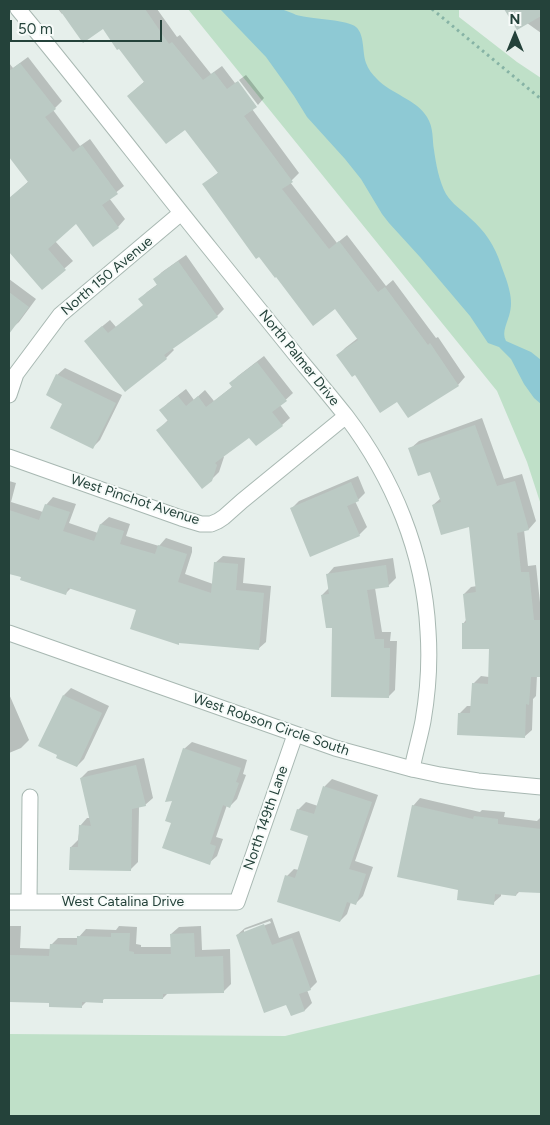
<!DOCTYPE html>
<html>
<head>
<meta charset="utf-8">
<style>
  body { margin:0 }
  #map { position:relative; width:550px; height:1125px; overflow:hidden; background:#e6efeb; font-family:Figtree,sans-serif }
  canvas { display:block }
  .frame { position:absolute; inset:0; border:10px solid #24423a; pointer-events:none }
  .north { position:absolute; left:490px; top:10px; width:50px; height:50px; -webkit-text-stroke:4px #f7fbf9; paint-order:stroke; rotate:0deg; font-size:14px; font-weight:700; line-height:20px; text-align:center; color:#24423a }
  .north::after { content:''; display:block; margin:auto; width:18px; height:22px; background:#24423a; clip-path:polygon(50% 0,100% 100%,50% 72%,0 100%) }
  .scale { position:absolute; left:10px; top:20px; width:152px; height:22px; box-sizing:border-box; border:2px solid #24423a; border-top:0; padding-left:6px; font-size:15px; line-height:18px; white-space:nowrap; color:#24423a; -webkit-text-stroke:4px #f7fbf9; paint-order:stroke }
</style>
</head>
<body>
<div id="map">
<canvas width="550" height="1125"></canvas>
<div class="frame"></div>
<div class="north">N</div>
<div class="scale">50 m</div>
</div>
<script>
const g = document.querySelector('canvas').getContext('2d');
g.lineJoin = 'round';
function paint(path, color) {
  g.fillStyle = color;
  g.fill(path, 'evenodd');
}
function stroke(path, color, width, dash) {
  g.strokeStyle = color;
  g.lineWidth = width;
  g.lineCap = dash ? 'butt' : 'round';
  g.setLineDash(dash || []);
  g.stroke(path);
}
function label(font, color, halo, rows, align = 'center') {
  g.font = font + ' Figtree,sans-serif';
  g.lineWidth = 4;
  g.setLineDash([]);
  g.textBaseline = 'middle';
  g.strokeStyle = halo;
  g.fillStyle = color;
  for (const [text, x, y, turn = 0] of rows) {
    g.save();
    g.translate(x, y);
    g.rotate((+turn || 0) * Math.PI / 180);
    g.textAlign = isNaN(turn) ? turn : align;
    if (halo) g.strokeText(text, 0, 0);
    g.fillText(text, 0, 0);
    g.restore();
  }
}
paint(new Path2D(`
  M 188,9 L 459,9 L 459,17 L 517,62 L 541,78 L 541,505 L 527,462 L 497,391 Z
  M 541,974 L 541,1116 L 9,1116 L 9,1034 L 285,1036 Z`), '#bfe0c8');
paint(new Path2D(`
  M 220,9 C 233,9 247,9 261,9 C 267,9 274,8 280,9 C 287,10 294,15 301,16 C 313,19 349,20 356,27 C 365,35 362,52 366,63 C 368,69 372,74 377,79 C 391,94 416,99 427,117 C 434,128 432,139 434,150 C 436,164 439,181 446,194 C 452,204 462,210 470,218 C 485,231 495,246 501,265 C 506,279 514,297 510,312 C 508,322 501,332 506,341 L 531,352 L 541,360 L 541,404 L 534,398 L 524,384 L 511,359 L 499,347 L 488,343 L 470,316 L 420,257 L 389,223 L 382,214 L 361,179 L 345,159 L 307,117 L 294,96 L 266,57 Z`), '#8ec9d4');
paint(new Path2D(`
  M 58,9 L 157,9 L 177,37 L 180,35 L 211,74 L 222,66 L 235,83 L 237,82 L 256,106 L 252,109 L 299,173 L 290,182 L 337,243 L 347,235 L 386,286 L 393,280 L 436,338 L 438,337 L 465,377 L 458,385 L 398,400 L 355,373 L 338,355 L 345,348 L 358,338 L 336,307 L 204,184 L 219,172 L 185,128 L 128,96 L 145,81 L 103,28 L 63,13 L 62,14 Z
  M 506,9 L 541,9 L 541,33 L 527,23 L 517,28 Z
  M 28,57 L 62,101 L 53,110 L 80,146 L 90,139 L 124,186 L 109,198 L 125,219 L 118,227 L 77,222 L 55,241 L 73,261 L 42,288 L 9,250 L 9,199 L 29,181 L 9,155 L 9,63 L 13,68 Z
  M 246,75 L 264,98 L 258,105 L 239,80 Z
  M 186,255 L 224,309 L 217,316 L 172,348 L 174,350 L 166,358 L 125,391 L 85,341 L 93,334 L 110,320 L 116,327 L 144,305 L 140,299 L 147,292 L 158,284 L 155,279 L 162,272 Z
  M 9,279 L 36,299 L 19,322 L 11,329 L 9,327 Z
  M 264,356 L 293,393 L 280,405 L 290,418 L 282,425 L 256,445 L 249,436 L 223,456 L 224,457 L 219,472 L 211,480 L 158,430 L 168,420 L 161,410 L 168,403 L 186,389 L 194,400 L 205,390 L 214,401 L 233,386 L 231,383 L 238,376 Z
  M 65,368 L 122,395 L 100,440 L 93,447 L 64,403 L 57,375 Z
  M 482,418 L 504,479 L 522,474 L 536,521 L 529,529 L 524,530 L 528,566 L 536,565 L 541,612 L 541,676 L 537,675 L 536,696 L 533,699 L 532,730 L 524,737 L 460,713 L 467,706 L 472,706 L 473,684 L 481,676 L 489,677 L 490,647 L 463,624 L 466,620 L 464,594 L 471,587 L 477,586 L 470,525 L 433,505 L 441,498 L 431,470 L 411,448 L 419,441 Z
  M 358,476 L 365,493 L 358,500 L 355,501 L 367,527 L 359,535 L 291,509 L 299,501 Z
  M 9,481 L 16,483 L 11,502 L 43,512 L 46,505 L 53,497 L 76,504 L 69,523 L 98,533 L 101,524 L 109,517 L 130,524 L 126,536 L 159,546 L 166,538 L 192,547 L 192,552 L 185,574 L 213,584 L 215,563 L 223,556 L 245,558 L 243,583 L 271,586 L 266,642 L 258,649 L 71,588 L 65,594 L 9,572 Z
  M 393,558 L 396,578 L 388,586 L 375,588 L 382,632 L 391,632 L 390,641 L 397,641 L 395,690 L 388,697 L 333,626 L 322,595 L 329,588 L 327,575 L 334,567 Z
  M 71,688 L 109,706 L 84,759 L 77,766 L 64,695 Z
  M 9,694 L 29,740 L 21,748 L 9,753 Z
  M 192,742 L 247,760 L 243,774 L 246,775 L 237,799 L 230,806 L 227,805 L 216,837 L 223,839 L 217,856 L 209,863 L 172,822 L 174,799 L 184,749 Z
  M 144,758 L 153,798 L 145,805 L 139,807 L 138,862 L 130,870 L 71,847 L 78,840 L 80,826 L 87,818 L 90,818 L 81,778 L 88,771 Z
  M 332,779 L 378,795 L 355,861 L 373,867 L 363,896 L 356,903 L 351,902 L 347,914 L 340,921 L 287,876 L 294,869 L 299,870 L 310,836 L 298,810 L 306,802 L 318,806 L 325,786 Z
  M 420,798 L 480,812 L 482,810 L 505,812 L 504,817 L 537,821 L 541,817 L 541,892 L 520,891 L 516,895 L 501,893 L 501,896 L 493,903 L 460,889 L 413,806 Z
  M 272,918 L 279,938 L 299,931 L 317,982 L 310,989 L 307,990 L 312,1003 L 305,1010 L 291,1015 L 287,1003 L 237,935 L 245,928 ZM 270,921 L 271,923 L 244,933 L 244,930 Z
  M 9,926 L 21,926 L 20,948 L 51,949 L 51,945 L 58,938 L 78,938 L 86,929 L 116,930 L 119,926 L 137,927 L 136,944 L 141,945 L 141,947 L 172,947 L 171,934 L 179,927 L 201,926 L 202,950 L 230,949 L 231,984 L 223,992 L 168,993 L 163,998 L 106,997 L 102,1001 L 87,1001 L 81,1007 L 50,1001 L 9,1001 Z`), '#0003');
paint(new Path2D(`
  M 59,9 L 145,9 L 169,44 L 172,42 L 203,80 L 214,72 L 227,89 L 238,81 L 257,107 L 244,116 L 293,182 L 282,189 L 329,249 L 339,241 L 378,292 L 385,287 L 428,345 L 430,343 L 459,386 L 408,418 L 397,402 L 380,413 L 355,375 L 352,377 L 336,355 L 358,340 L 335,309 L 313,326 L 276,277 L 275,278 L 259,257 L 256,259 L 202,184 L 218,173 L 185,130 L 166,144 L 127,96 L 144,82 L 119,49 L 117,50 L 103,29 L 83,43 Z
  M 504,9 L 541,9 L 541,16 L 517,30 Z
  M 20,63 L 56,109 L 45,117 L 73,152 L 82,145 L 118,194 L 102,205 L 119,228 L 93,247 L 76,224 L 48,249 L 66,270 L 42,290 L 9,252 L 9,198 L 28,182 L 9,157 L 9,71 Z
  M 178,261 L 218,317 L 164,355 L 167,359 L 125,392 L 84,341 L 102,326 L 108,333 L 143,305 L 138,299 L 157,285 L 153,279 Z
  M 9,292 L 29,307 L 9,334 Z
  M 257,362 L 287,401 L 272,412 L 283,426 L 256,446 L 249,438 L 215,463 L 217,465 L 212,481 L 202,489 L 156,430 L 168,421 L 159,410 L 178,396 L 186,406 L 198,396 L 206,407 L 232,387 L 229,383 Z
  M 56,374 L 116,403 L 93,449 L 50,428 L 62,404 L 46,395 Z
  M 475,425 L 497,486 L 515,481 L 529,530 L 517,533 L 521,572 L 529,572 L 534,620 L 541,620 L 541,677 L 531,677 L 529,705 L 526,704 L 525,738 L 457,735 L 458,713 L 470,713 L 472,683 L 488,684 L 489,649 L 462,649 L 462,623 L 466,623 L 463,594 L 476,592 L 469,527 L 441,535 L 432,505 L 441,502 L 430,472 L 418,476 L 408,448 Z
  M 351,482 L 359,501 L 347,506 L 360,536 L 310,557 L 290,508 Z
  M 45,504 L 70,512 L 63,531 L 94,541 L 100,524 L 124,531 L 120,544 L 155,554 L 158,545 L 187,554 L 178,582 L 211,593 L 214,562 L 238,564 L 236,590 L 264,593 L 259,650 L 179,643 L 179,645 L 130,629 L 136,610 L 68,588 L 66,595 L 20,580 L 21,577 L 9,574 L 9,510 L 39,520 Z
  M 386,565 L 389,587 L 367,590 L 375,639 L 384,639 L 384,648 L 390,648 L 389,698 L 331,697 L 332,628 L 326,628 L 321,595 L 329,594 L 326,574 Z
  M 63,695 L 102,713 L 77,767 L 56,758 L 57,755 L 38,746 Z
  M 183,748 L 241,768 L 236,782 L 239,783 L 230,808 L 223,805 L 210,844 L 216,846 L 210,865 L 162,848 L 171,823 L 165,821 L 172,801 L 165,802 Z
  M 136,765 L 146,806 L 132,809 L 131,871 L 69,870 L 70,847 L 78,847 L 79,825 L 91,826 L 80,778 Z
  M 323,786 L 372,802 L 349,869 L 366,874 L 356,905 L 347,902 L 340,922 L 277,902 L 285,875 L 295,878 L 308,836 L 290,830 L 297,809 L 314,814 Z
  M 412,805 L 473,819 L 474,816 L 498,819 L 498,824 L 541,829 L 541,893 L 517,892 L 516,896 L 495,894 L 494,905 L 457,900 L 458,890 L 397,877 Z
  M 264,924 L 272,945 L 292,938 L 311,990 L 299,994 L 305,1011 L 291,1016 L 286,1005 L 264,1013 L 236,935 Z
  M 111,933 L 130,933 L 129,951 L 134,952 L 134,954 L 171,954 L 170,934 L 194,933 L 195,957 L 223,956 L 224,993 L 163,994 L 163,999 L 103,999 L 103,1003 L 82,1002 L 82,1008 L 49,1007 L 49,1003 L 9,1002 L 9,955 L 49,956 L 50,944 L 77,945 L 77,936 L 111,937 Z`), '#bbcac4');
const minor = new Path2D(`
  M 18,9 C 84,88 147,171 212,251 C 242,288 271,324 300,360 C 315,378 331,397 346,416 C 393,478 424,552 428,631 C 430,660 428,692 423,721 C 420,737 415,753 412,769
  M 9,395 L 16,374 L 60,315 L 181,213
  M 9,457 L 181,518 L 201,524 L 211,524 L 218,521 L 224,517 L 242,501 L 346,416
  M 9,902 L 237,902 L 295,735
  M 29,902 L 30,797`);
const tertiary = new Path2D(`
  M 9,633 L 335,748 L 412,769 L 440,775 L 478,781 L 541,787`);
stroke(minor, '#a8b8b2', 17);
stroke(tertiary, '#a8b8b2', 17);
stroke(new Path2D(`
  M 432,9 L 541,99`), '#86b3a5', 3, [2.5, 4]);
stroke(minor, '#fff', 15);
stroke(tertiary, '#fff', 15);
label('14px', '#24423a', '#f7fbf9', [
  ["North 150 Avenue",107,276,-40],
  ["North Palmer Drive",299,358,51],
  ["West Pinchot Avenue",135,500,18],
  ["West Robson Circle South",271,725,19],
  ["North 149th Lane",266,818,-71],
  ["West Catalina Drive",123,902]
]);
</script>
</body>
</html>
